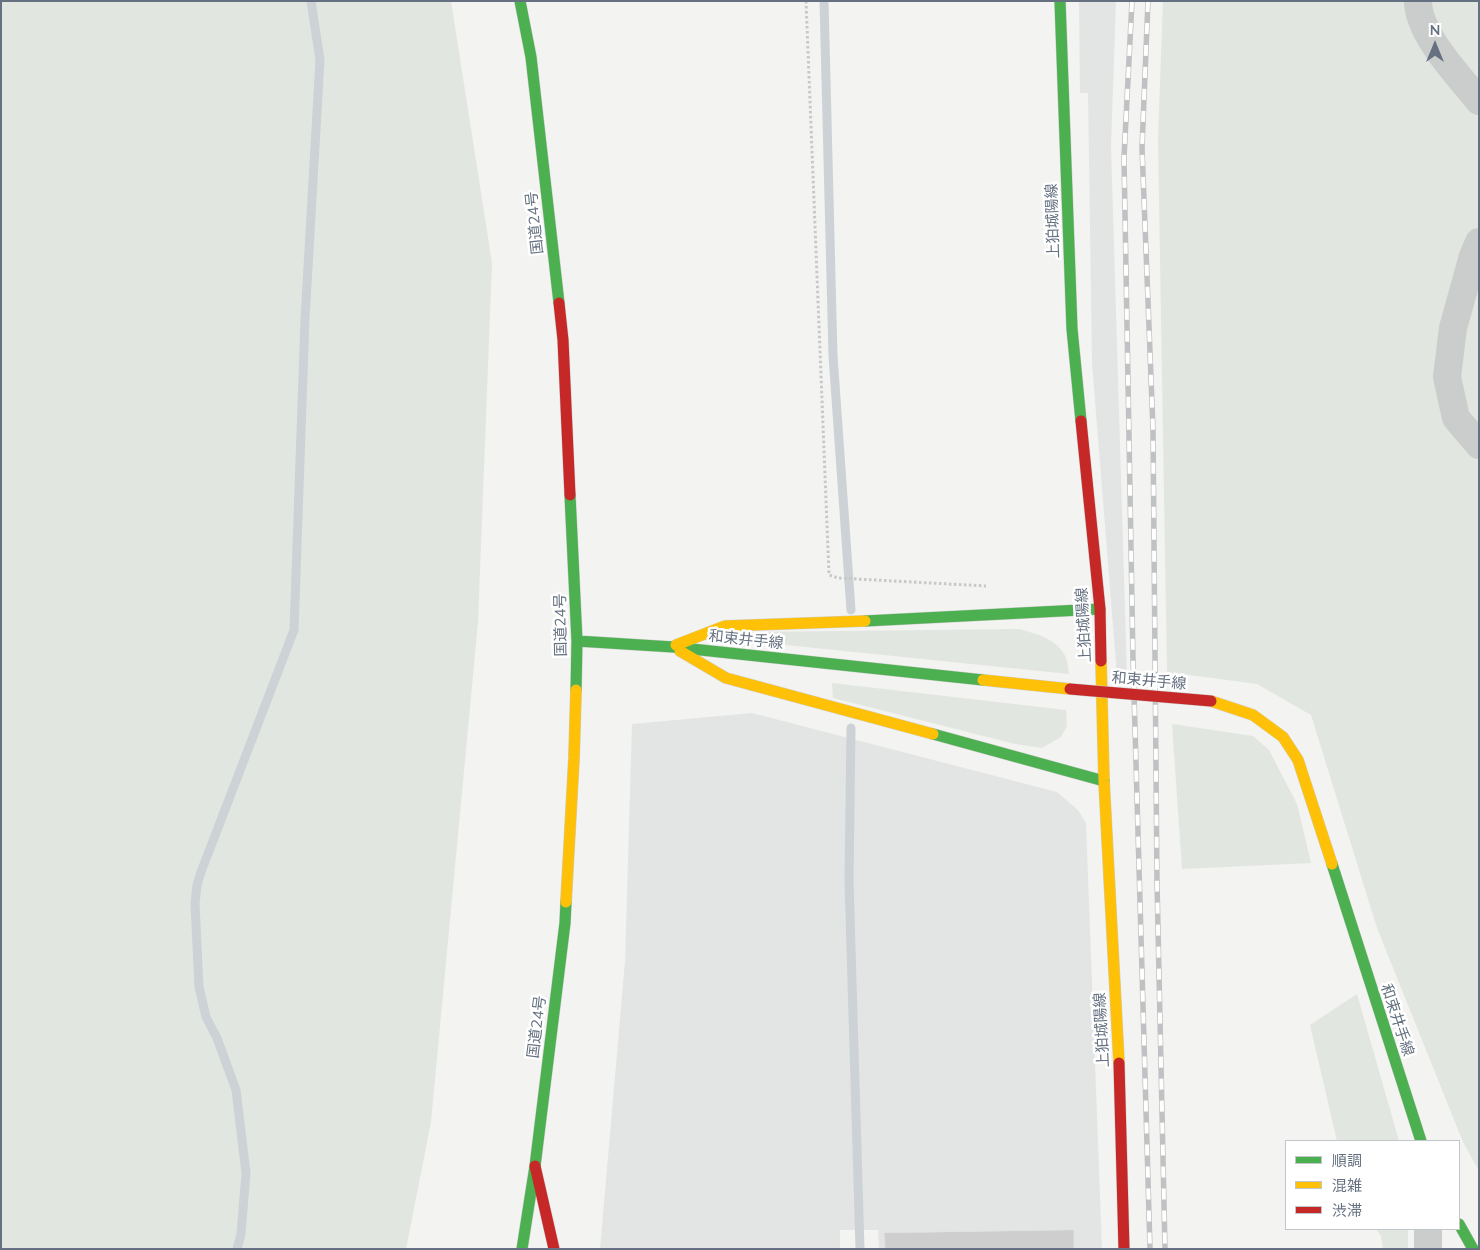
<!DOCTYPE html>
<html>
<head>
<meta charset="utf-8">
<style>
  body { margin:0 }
  #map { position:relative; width:1480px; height:1250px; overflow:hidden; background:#f3f3f1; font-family:Mulish,"Noto Sans JP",sans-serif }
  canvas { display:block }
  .frame { position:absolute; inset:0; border:2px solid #657180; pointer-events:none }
  .legend { position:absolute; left:1285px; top:1140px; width:175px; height:90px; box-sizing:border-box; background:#fff; border:1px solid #c1c6cc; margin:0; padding:6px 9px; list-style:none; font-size:15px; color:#657180 }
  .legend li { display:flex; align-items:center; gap:10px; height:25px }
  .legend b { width:25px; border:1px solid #c1c6cc }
  .north { position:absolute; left:1410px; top:20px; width:50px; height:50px; -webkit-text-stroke:4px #fff; paint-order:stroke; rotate:0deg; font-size:14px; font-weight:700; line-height:20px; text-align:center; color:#657180 }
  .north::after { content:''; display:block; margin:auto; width:18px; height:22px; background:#657180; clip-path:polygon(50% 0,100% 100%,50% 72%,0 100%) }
</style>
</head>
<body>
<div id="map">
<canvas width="1480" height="1250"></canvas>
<div class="frame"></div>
<ul class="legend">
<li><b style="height:6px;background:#4caf50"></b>順調</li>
<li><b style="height:6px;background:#ffc107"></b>混雑</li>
<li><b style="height:6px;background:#c62828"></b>渋滞</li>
</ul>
<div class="north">N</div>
</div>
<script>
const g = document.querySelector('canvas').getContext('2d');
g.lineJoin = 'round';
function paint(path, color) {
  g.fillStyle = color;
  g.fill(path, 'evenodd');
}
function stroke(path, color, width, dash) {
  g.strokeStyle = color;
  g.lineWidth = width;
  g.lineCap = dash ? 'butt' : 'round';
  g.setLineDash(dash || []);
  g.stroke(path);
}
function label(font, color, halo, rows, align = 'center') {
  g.font = font + ' Mulish,"Noto Sans JP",sans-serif';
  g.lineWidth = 5;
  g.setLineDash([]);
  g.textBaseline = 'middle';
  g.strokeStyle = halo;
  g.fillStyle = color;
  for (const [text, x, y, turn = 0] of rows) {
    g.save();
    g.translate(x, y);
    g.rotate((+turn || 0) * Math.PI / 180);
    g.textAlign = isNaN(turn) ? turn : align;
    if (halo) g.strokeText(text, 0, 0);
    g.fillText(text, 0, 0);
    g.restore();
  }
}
paint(new Path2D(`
  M 1079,1 L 1116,1 L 1111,146 L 1127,676 L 1117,676 L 1092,363 L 1088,93 L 1080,93 Z
  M 752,713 L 1057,792 L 1078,810 L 1086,823 L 1102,1249 L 879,1249 L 878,1230 L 840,1230 L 840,1249 L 600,1249 L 625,961 L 632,724 Z`), '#e3e5e4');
paint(new Path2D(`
  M 1,1 L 451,1 L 492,263 L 478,622 L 431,1122 L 406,1249 L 1,1249 Z
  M 1163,1 L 1479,1 L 1479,1171 L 1463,1142 L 1377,928 L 1311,715 L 1257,684 L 1167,672 L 1158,138 Z
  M 1019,629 C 1037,634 1058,639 1066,658 C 1068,663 1068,669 1069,674 L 747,641 L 748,632 Z
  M 832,683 L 1066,710 L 1067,726 L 1061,737 L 1042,748 L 1015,744 L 833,698 Z
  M 1172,724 L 1253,736 L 1269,750 L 1297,804 L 1311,863 L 1182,869 Z
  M 1357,994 L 1399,1141 L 1337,1141 L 1310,1025 Z
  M 1376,1229 L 1408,1229 L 1408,1249 L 1383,1249 L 1381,1236 Z`), '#e2e6e0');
stroke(new Path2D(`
  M 824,1 L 833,356 L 851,610
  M 851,728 L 849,881 L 860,1249
  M 237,1249 L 241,1234 L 246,1173 L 236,1090 L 217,1038 L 206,1017 L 199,987 L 195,904 L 197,885 L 201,872 L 294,630 L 305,319 L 320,60 L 311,1`), '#ccd2d6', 9);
const building = new Path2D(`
  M 1074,1230 L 1074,1249 L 885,1249 L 884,1233 Z`);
paint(building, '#cecece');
stroke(building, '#e2e2e1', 1);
const fast = new Path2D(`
  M 520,1 L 531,57 L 559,303
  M 1060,1 L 1072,329 L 1081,421
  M 570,495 L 577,641 L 576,690
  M 865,621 L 1100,609
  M 577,641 L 673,647 L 983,680
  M 933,734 L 1104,781
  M 1332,864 L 1421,1141
  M 1459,1224 L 1473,1249
  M 522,1249 L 535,1166 L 565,923 L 566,902`);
const slow = new Path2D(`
  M 676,645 L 725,626 L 865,621
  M 680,651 L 726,678 L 933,734
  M 1101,661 L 1104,781 L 1119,1063
  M 983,680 L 1070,689
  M 1211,701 L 1253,715 L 1283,737 L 1298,760 L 1332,864
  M 566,902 L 574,758 L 576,690`);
const jam = new Path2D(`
  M 559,303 L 563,340 L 570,495
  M 1081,421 L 1100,609 L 1101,661
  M 1119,1063 L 1124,1249
  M 535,1166 L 554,1249`);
stroke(fast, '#cfcfcf', 12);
stroke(slow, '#cfcfcf', 12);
stroke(jam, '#cfcfcf', 12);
stroke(new Path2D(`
  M 806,1 L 829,575 L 838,578 L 986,586`), '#c8c8c9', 3, [2.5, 2.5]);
stroke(new Path2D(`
  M 1418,1 C 1418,34 1459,76 1479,101
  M 1479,242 L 1473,256 L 1453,328 L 1447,377 L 1456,418 L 1479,445
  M 1428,1229 L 1428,1249`), '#cbcccc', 28);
stroke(fast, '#4caf50', 11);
stroke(slow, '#ffc107', 11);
stroke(jam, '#c62828', 11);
const rail = new Path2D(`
  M 1132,1 L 1124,158 L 1133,659 L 1150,1249
  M 1148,1 L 1142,148 L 1153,429 L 1157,882 L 1165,1249`);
stroke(rail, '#c0c1c2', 5.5);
stroke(rail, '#fff', 4, [11]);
const jamBridge = new Path2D(`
  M 1070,689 L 1211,701`);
stroke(jamBridge, '#cfcfcf', 12, []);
stroke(jamBridge, '#c62828', 11);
label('15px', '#657180', '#fff', [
  ["上狛城陽線",1053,221,-92],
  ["国道24号",535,223,-96],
  ["国道24号",561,625,-91],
  ["上狛城陽線",1084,625,-93],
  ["和束井手線",746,640,6],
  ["和束井手線",1149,681,5],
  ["和束井手線",1397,1020,72],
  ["国道24号",537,1027,-83],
  ["上狛城陽線",1102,1030,-93]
]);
</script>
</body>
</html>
